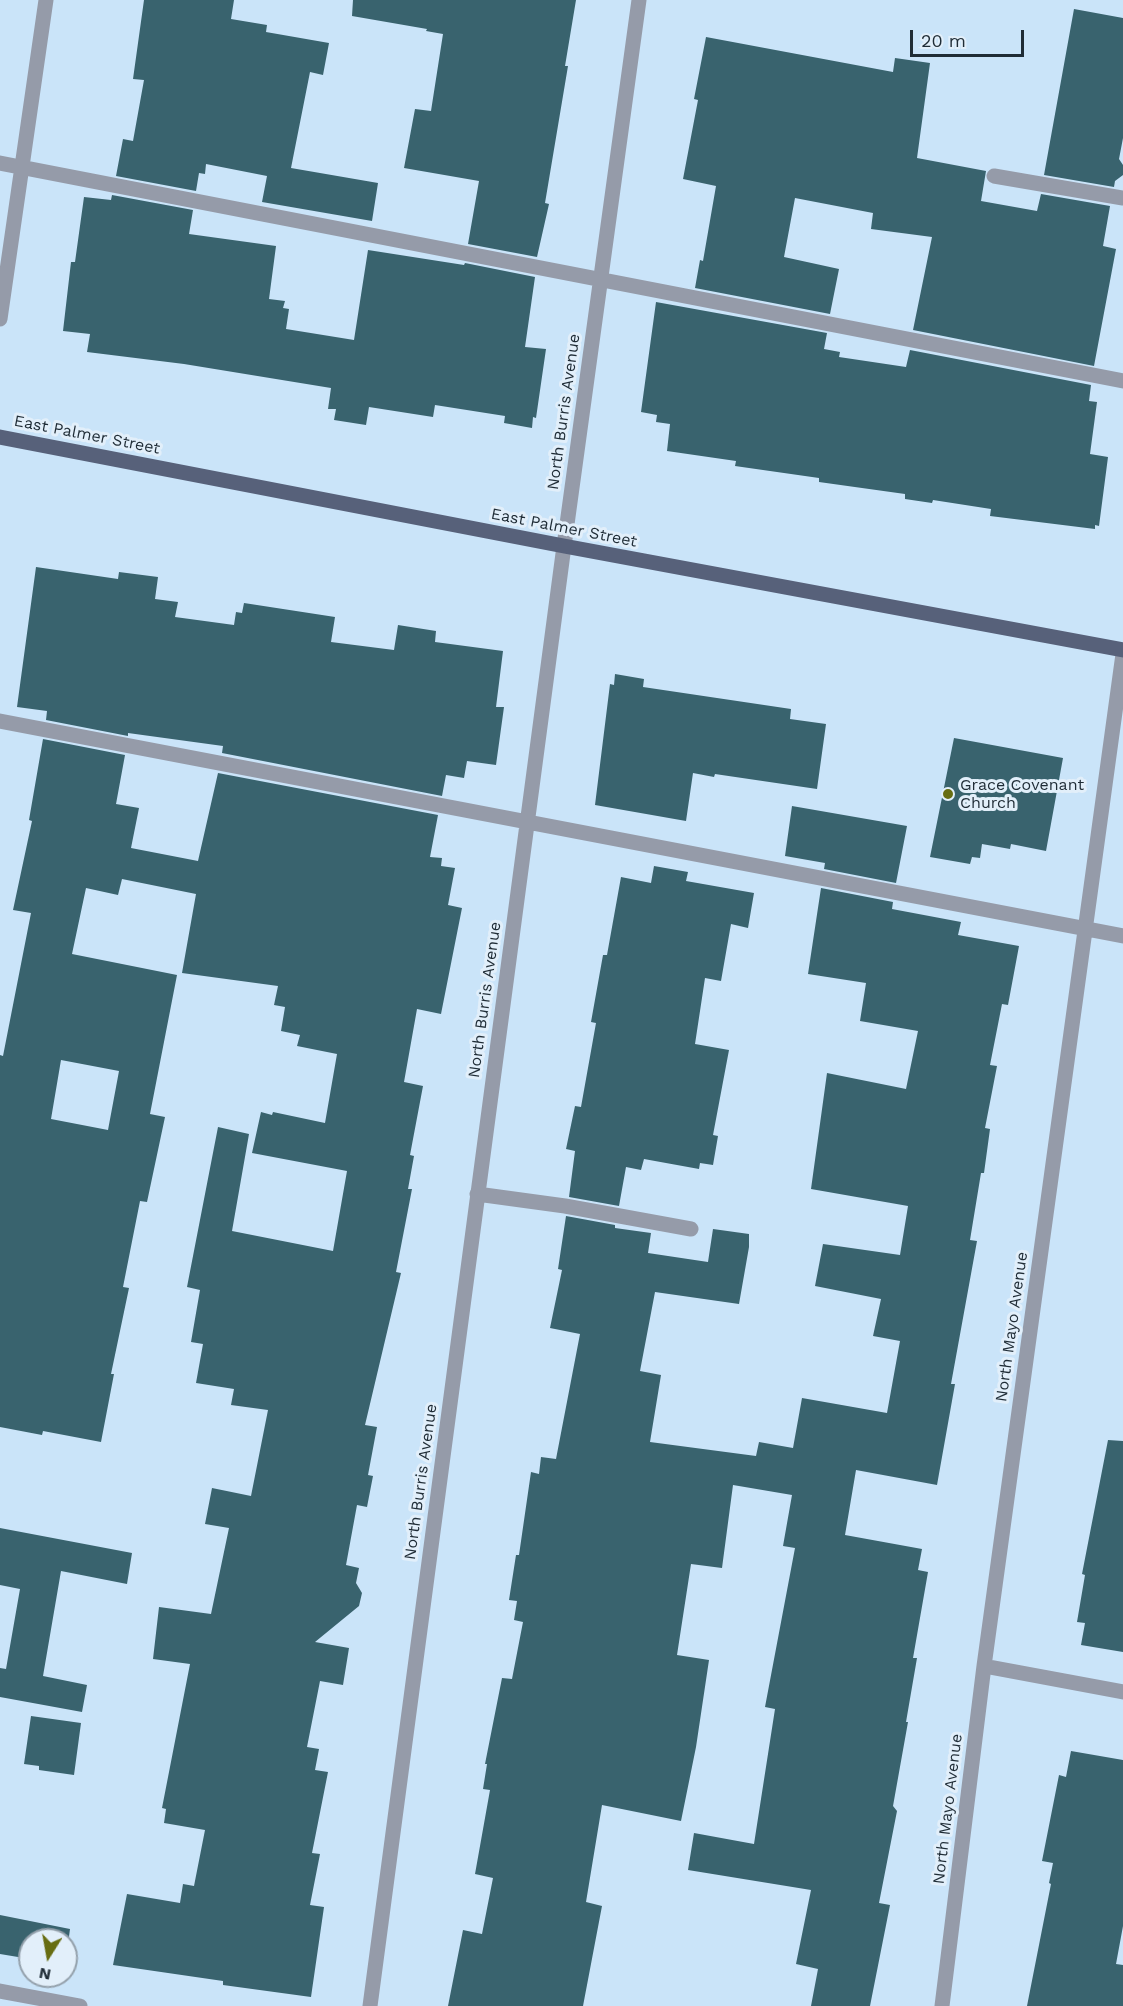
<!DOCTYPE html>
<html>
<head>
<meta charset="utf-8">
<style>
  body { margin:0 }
  #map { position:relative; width:1123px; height:2006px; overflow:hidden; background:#cae4f9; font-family:"Work Sans",sans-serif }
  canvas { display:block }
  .north { position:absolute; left:18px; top:1928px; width:60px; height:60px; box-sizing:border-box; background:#e2effa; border:2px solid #94a1ac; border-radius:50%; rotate:191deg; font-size:16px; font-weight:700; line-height:24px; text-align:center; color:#1f2c36 }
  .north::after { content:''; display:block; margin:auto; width:21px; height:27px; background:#676d12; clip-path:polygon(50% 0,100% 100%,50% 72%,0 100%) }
  .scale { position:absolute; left:910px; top:30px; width:114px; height:27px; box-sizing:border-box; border:3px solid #1f2c36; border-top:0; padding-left:8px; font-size:18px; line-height:21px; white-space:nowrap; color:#1f2c36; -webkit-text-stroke:4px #e2effa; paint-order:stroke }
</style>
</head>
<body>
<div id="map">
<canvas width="1123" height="2006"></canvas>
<div class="north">N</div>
<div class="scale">20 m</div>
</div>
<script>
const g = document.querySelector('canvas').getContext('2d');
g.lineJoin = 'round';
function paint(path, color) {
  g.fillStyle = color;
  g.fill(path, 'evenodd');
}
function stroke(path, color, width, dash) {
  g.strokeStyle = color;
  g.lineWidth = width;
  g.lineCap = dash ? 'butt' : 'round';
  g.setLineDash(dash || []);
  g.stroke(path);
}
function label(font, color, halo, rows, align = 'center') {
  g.font = font + ' "Work Sans",sans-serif';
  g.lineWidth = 6;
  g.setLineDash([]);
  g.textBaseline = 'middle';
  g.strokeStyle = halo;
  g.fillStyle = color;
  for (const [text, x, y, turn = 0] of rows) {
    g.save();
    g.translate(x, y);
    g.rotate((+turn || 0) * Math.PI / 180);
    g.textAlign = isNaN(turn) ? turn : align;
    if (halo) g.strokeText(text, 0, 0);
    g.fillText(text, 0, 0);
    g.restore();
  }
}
paint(new Path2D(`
  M 144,0 L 234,0 L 231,19 L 267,25 L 266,32 L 329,43 L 323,75 L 310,72 L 291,168 L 378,183 L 372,221 L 262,202 L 267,176 L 206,164 L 205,174 L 199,173 L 196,191 L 116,176 L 123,139 L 133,141 L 144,80 L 133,79 Z
  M 353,0 L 576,0 L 565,66 L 568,66 L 545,203 L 549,204 L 537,257 L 468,244 L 479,181 L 404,168 L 415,109 L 431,111 L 443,34 L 426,31 L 427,29 L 352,16 Z
  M 1074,9 L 1123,18 L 1123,138 L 1119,159 L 1123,165 L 1123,175 L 1115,181 L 1114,187 L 1044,175 Z
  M 706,37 L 893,72 L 895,58 L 930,63 L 917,158 L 986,171 L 981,201 L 1037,211 L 1041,194 L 1110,206 L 1103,246 L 1116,249 L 1094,366 L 913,330 L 932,237 L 871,229 L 873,213 L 795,198 L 784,257 L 839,269 L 830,314 L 695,288 L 700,260 L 703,261 L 716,186 L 683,179 L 698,100 L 694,99 Z
  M 112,195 L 193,210 L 189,234 L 276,246 L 269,299 L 285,301 L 283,308 L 289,309 L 286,329 L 354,340 L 368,250 L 464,265 L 465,263 L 535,277 L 525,347 L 546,349 L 536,418 L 533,417 L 532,428 L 504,423 L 505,416 L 435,405 L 433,417 L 369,407 L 366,425 L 334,420 L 336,409 L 328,409 L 331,388 L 184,364 L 87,352 L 90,334 L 63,331 L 71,262 L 75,262 L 84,197 L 111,200 Z
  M 656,302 L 827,333 L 824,349 L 840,352 L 839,357 L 906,367 L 910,350 L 1091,385 L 1089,401 L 1097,402 L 1090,454 L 1108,457 L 1099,526 L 1095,525 L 1095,529 L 990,516 L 991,509 L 933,500 L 932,503 L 905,499 L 905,494 L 819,482 L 819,478 L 735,466 L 736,461 L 667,451 L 670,424 L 656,422 L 657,415 L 641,412 Z
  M 36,567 L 118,579 L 119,572 L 158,577 L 155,599 L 178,602 L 175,617 L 234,625 L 236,612 L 242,613 L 244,603 L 335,617 L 331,642 L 394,650 L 398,625 L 436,631 L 435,642 L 503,651 L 496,707 L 504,707 L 496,765 L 467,761 L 464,778 L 446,775 L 442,796 L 222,753 L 223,746 L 128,733 L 128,736 L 46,720 L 47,711 L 17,707 Z
  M 615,674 L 644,679 L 643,687 L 791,709 L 790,719 L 826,724 L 817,789 L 715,774 L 714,777 L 693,773 L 686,821 L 595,805 L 610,684 L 614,685 Z
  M 954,738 L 1063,758 L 1046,851 L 1011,844 L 1010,849 L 982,844 L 980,858 L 972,857 L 970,864 L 930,857 Z
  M 43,739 L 125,755 L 116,804 L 139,808 L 131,848 L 198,861 L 218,773 L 438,815 L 430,857 L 442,858 L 441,866 L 455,868 L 448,905 L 462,908 L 441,1014 L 417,1009 L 404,1082 L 423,1086 L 410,1155 L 414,1156 L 408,1189 L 412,1189 L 396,1272 L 401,1273 L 365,1425 L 377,1427 L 368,1475 L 373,1476 L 367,1507 L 357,1505 L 346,1565 L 359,1568 L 356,1583 L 362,1593 L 359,1606 L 315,1642 L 349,1648 L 343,1685 L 320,1681 L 307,1747 L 319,1749 L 315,1770 L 328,1772 L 312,1853 L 320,1854 L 310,1905 L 324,1907 L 311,1997 L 223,1985 L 223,1981 L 113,1965 L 127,1894 L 180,1903 L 183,1884 L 194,1886 L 205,1830 L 164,1823 L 166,1809 L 162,1808 L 190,1664 L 153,1659 L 159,1607 L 211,1614 L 229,1528 L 205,1524 L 212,1488 L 251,1496 L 268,1410 L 231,1405 L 234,1389 L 196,1383 L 203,1344 L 191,1342 L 200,1290 L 187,1287 L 218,1127 L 249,1134 L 232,1231 L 333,1251 L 347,1171 L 252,1153 L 261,1112 L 272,1115 L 273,1112 L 325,1123 L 337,1054 L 297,1046 L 300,1035 L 281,1031 L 285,1007 L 274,1005 L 278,986 L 182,973 L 196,894 L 122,879 L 118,895 L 86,888 L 72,954 L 177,975 L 150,1114 L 165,1117 L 147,1202 L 140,1201 L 123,1287 L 129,1288 L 111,1374 L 114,1374 L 101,1442 L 43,1431 L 42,1435 L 0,1427 L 0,1055 L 3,1056 L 31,913 L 13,910 L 32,821 L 29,820 ZM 61,1060 L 119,1071 L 108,1130 L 51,1119 Z
  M 792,806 L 907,826 L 896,883 L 824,869 L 825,863 L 785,856 Z
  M 654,866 L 688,872 L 686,881 L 754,893 L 748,928 L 731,924 L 721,981 L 705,978 L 695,1044 L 729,1050 L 713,1135 L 718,1136 L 713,1165 L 700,1163 L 699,1169 L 644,1159 L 641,1170 L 626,1167 L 619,1206 L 569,1197 L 575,1151 L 566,1149 L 575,1106 L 581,1107 L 596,1023 L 591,1022 L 603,955 L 607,955 L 621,877 L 651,883 Z
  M 821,888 L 893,902 L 892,909 L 961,922 L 958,935 L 1019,946 L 1008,1005 L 1002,1004 L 990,1065 L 997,1066 L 985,1128 L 990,1129 L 984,1173 L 981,1173 L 970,1240 L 977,1241 L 951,1384 L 955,1384 L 937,1485 L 856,1470 L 845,1535 L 922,1549 L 918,1570 L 928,1572 L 913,1658 L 917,1658 L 906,1722 L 908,1722 L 893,1806 L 897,1811 L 879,1903 L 890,1905 L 870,2006 L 811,2006 L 818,1969 L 796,1964 L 811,1890 L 688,1870 L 694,1833 L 754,1844 L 775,1709 L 765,1707 L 795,1548 L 783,1546 L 792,1495 L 733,1485 L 722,1568 L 691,1564 L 677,1655 L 709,1660 L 696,1747 L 681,1821 L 602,1805 L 586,1902 L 602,1906 L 583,2006 L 448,2006 L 463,1930 L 482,1934 L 493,1878 L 475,1874 L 490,1790 L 483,1789 L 487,1764 L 485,1764 L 502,1678 L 512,1679 L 523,1622 L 514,1620 L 517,1601 L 509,1600 L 516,1555 L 519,1555 L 531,1472 L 539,1474 L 541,1457 L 556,1459 L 580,1334 L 550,1328 L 562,1270 L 558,1269 L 566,1216 L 615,1225 L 615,1228 L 651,1233 L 648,1253 L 708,1262 L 713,1229 L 749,1234 L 749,1247 L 739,1304 L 655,1292 L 640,1371 L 661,1375 L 650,1442 L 756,1456 L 759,1442 L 793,1448 L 802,1398 L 887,1413 L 900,1341 L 873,1336 L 881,1299 L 815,1286 L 823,1244 L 900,1255 L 908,1206 L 811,1189 L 827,1073 L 906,1089 L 918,1031 L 860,1021 L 866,983 L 808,974 Z
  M 1108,1440 L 1123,1441 L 1123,1652 L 1081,1645 L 1085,1623 L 1077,1622 L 1085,1575 L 1082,1574 Z
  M 0,1528 L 132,1553 L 127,1584 L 61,1571 L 43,1676 L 87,1685 L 82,1712 L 0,1697 L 0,1668 L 6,1669 L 20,1589 L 0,1585 Z
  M 31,1716 L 81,1723 L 74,1775 L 39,1770 L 39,1766 L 24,1764 Z
  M 1071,1751 L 1123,1760 L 1123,1926 L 1116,1964 L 1123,1965 L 1123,2006 L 1027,2006 L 1051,1884 L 1049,1883 L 1053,1863 L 1042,1861 L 1059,1775 L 1066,1777 Z
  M 0,1915 L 70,1929 L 66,1959 L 66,1940 L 30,1940 L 30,1959 L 0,1954 Z`), '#39636e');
stroke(new Path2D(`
  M 0,163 L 1123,381
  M 994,176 L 1123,198
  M 0,319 L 46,0
  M 0,721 L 1123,936
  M 477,1194 L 565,1206 L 691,1229
  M 984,1666 L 1123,1692
  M 0,1991 L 80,2006
  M 370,2006 L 564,546 L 639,0
  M 942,2006 L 984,1666 L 1123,654`), '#959ba9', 15);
stroke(new Path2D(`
  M 0,437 L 564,546 L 1123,650`), '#57617a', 15);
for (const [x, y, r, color] of [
  [948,794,6,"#676d12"]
]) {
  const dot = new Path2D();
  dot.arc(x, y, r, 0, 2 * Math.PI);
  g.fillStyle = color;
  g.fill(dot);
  stroke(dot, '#e2effa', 2);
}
label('16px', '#1f2c36', '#e2effa', [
  ["North Burris Avenue",564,412,-82],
  ["East Palmer Street",87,435,11],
  ["East Palmer Street",564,528,11],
  ["North Burris Avenue",485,1000,-82],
  ["North Mayo Avenue",1012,1327,-82],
  ["North Burris Avenue",421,1482,-82],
  ["North Mayo Avenue",948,1809,-83]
]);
label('16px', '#1f2c36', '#e2effa', [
  ["Grace Covenant",960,785],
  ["Church",960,803]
], 'left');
</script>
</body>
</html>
